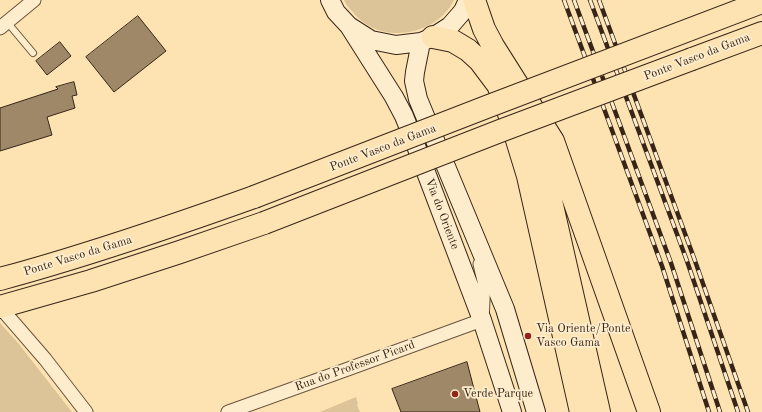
<!DOCTYPE html>
<html>
<head>
<meta charset="utf-8">
<style>
  body { margin:0 }
  canvas { display:block; background:#fde3b2 }
</style>
</head>
<body>
<canvas width="762" height="412"></canvas>
<script>
const g = document.querySelector('canvas').getContext('2d');
g.lineJoin = 'round';
function paint(path, color) {
  g.fillStyle = color;
  g.fill(path, 'evenodd');
}
function stroke(path, color, width, dash) {
  g.strokeStyle = color;
  g.lineWidth = width;
  g.lineCap = dash ? 'butt' : 'round';
  g.setLineDash(dash || []);
  g.stroke(path);
}
function label(font, color, halo, rows, align = 'center') {
  g.font = font + ' "Old Standard TT",serif';
  g.lineWidth = 3.5;
  g.setLineDash([]);
  g.textBaseline = 'middle';
  g.strokeStyle = halo;
  g.fillStyle = color;
  for (const [text, x, y, turn = 0] of rows) {
    g.save();
    g.translate(x, y);
    g.rotate((+turn || 0) * Math.PI / 180);
    g.textAlign = isNaN(turn) ? turn : align;
    if (halo) g.strokeText(text, 0, 0);
    g.fillText(text, 0, 0);
    g.restore();
  }
}
paint(new Path2D(`
  M 344,0 L 454,0 C 441,27 406,39 378,30 C 368,26 359,20 353,12 C 349,8 346,5 344,0 Z
  M 0,323 L 18,343 L 72,412 L 0,412 Z
  M 356,397 L 358,404 L 357,405 L 360,412 L 320,412 Z`), '#dcc398');
const building = new Path2D(`
  M 138,16 L 166,51 L 114,92 L 86,57 Z
  M 60,42 L 71,56 L 47,75 L 36,61 Z
  M 74,82 L 77,95 L 72,96 L 75,108 L 47,117 L 52,135 L 0,151 L 0,108 L 58,89 L 56,87 Z
  M 467,362 L 480,412 L 401,412 L 392,389 Z`);
paint(building, '#9e8868');
stroke(building, '#382518', 1);
const lane = new Path2D(`
  M 7,22 L 33,53`);
const street = new Path2D(`
  M 0,28 L 34,0
  M 0,307 L 45,359 L 86,412
  M 228,412 L 348,369 L 482,320 L 484,281 L 480,264`);
const secondary = new Path2D(`
  M 330,0 L 336,12 L 349,26 L 371,40 L 396,45 L 421,42 L 433,37 L 450,26 L 463,11 L 468,0
  M 349,26 L 394,97 L 404,116 L 416,146 L 482,320 L 512,412
  M 421,42 L 415,72 L 414,81 L 418,99 L 505,309 L 536,412`);
const highway = new Path2D(`
  M 474,0 L 484,29 L 493,46 L 553,141 L 649,412
  M 433,37 L 453,41 L 468,50 L 480,61 L 498,85 L 506,104 L 528,176 L 581,412
  M 692,59 L 762,33
  M 522,109 L 544,170 L 599,412
  M 0,279 C 86,256 170,227 254,197
  M 0,307 L 91,281 L 180,252 L 264,223`);
stroke(lane, '#69543e', 8);
stroke(street, '#69543e', 15);
stroke(secondary, '#382518', 20);
stroke(highway, '#382518', 24);
stroke(lane, '#feedcd', 6);
stroke(street, '#feedcd', 13);
stroke(secondary, '#feedcd', 18);
stroke(highway, '#fde3b2', 22);
const rail = new Path2D(`
  M 564,0 L 662,266 L 709,412
  M 574,0 L 671,263 L 720,412
  M 590,0 L 687,261 L 738,412
  M 599,0 L 694,258 L 748,412`);
stroke(rail, '#382518', 4.5);
stroke(rail, '#feedcd', 3, [9]);
const highwayBridge = new Path2D(`
  M 254,197 L 489,106 L 762,2
  M 264,223 L 500,131 L 692,59`);
stroke(highwayBridge, '#382518', 24, []);
stroke(highwayBridge, '#fde3b2', 22);
for (const [x, y, r, color] of [
  [528,336,4,"#8f2418"],
  [455,394,4,"#8f2418"]
]) {
  const dot = new Path2D();
  dot.arc(x, y, r, 0, 2 * Math.PI);
  g.fillStyle = color;
  g.fill(dot);
  stroke(dot, '#feedcd', 1.5);
}
label('12px', '#382518', '#feedcd', [
  ["Ponte Vasco da Gama",697,57,-21],
  ["Ponte Vasco da Gama",383,148,-21],
  ["Via do Oriente",442,214,69],
  ["Ponte Vasco da Gama",78,256,-17],
  ["Rua do Professor Picard",355,366,-20]
]);
label('12px', '#382518', '#feedcd', [
  ["Via Oriente/Ponte",536,329],
  ["Vasco Gama",536,343],
  ["Verde Parque",463,394]
], 'left');
</script>
</body>
</html>
